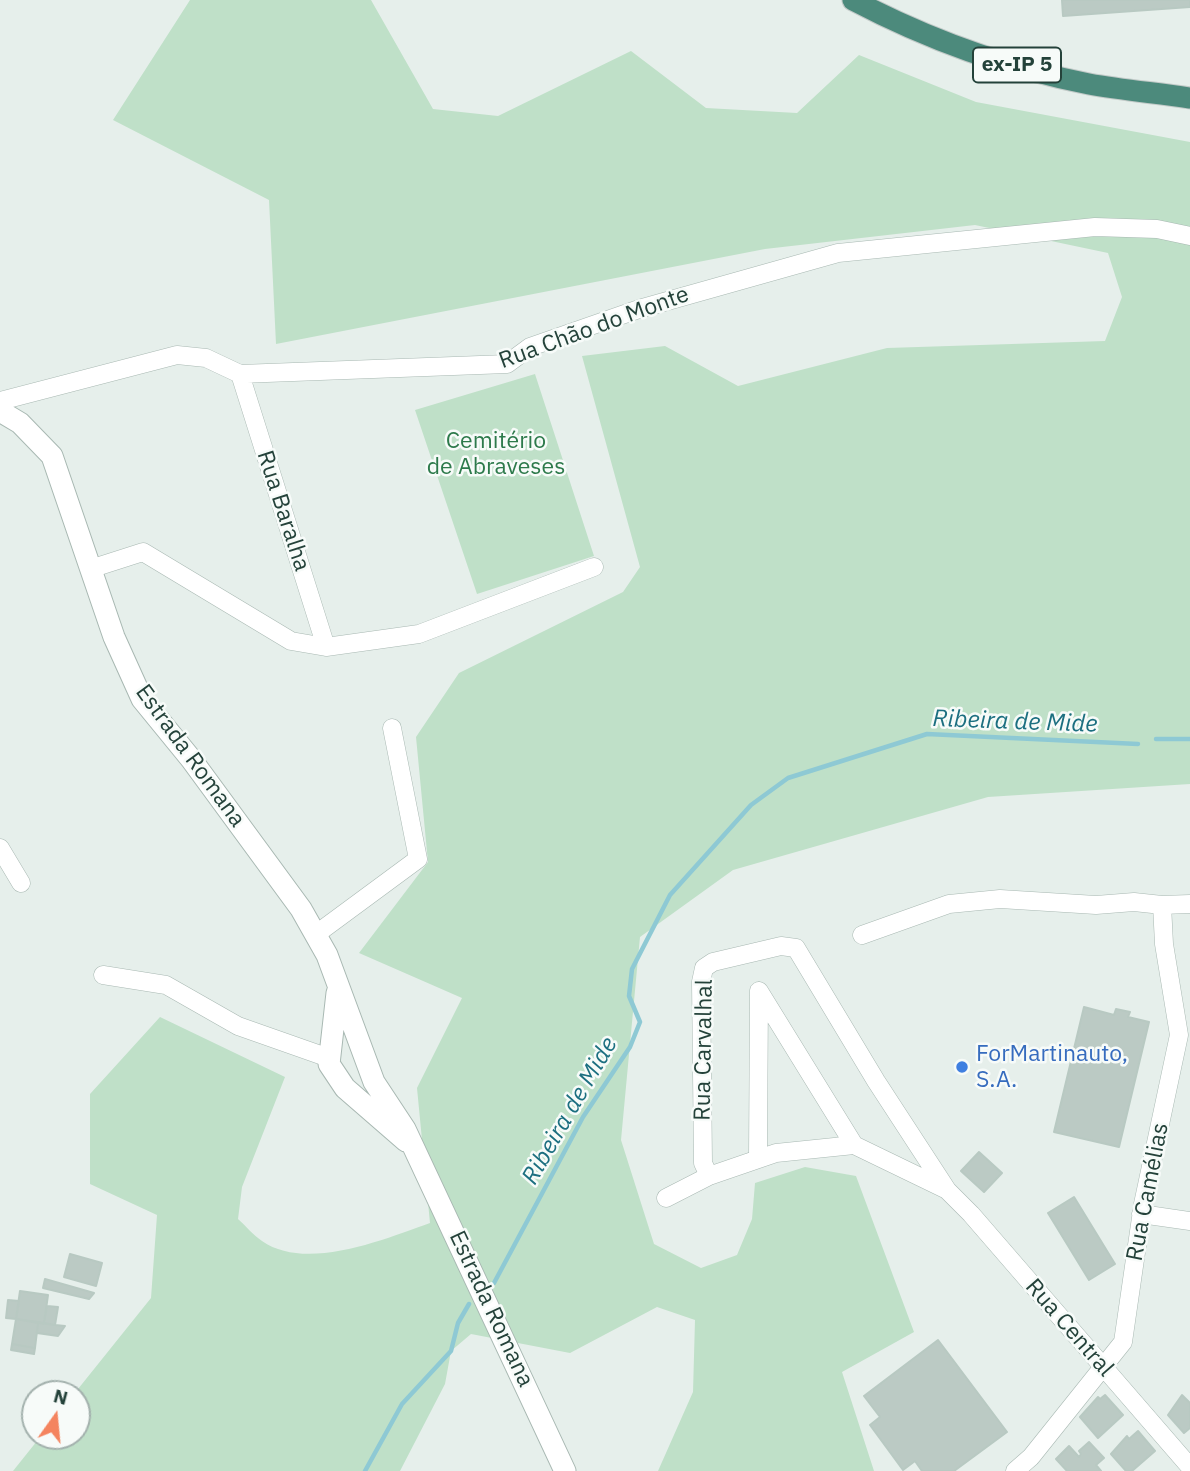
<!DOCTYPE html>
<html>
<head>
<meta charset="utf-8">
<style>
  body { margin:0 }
  #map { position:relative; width:1190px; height:1471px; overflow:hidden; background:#e6efeb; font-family:"IBM Plex Sans",sans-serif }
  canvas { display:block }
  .north { position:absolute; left:21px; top:1380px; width:70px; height:70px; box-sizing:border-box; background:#f7fbf9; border:2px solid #a3b1ad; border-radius:50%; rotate:15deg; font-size:19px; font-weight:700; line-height:28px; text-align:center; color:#24423a }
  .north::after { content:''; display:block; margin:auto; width:24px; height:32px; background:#f4845f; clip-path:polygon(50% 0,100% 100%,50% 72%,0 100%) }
</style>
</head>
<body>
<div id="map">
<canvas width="1190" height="1471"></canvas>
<div class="north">N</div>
</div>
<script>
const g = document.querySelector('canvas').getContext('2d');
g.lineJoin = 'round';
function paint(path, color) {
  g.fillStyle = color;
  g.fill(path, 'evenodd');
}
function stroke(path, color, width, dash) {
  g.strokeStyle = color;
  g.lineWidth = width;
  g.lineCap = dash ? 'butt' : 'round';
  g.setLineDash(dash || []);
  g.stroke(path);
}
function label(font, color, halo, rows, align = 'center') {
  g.font = font + ' "IBM Plex Sans",sans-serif';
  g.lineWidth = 5;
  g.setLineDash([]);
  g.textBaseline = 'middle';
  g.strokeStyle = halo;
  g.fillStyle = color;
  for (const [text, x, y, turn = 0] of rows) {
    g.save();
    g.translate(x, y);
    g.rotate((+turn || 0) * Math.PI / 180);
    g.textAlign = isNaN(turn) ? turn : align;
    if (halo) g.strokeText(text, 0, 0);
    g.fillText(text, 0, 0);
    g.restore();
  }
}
paint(new Path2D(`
  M 190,0 L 371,0 L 433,109 L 498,116 L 631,51 L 706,108 L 797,113 L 859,55 L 976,102 L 1190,142 L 1190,784 L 988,797 L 733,870 L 640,937 L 621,1140 L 654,1244 L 701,1268 L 737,1255 L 752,1219 L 755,1183 L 805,1167 L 856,1176 L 914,1332 L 842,1372 L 874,1471 L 658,1471 L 693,1392 L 695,1320 L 657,1307 L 570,1353 L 471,1334 L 451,1351 L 445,1384 L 400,1471 L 13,1471 L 41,1436 L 77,1436 L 77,1394 L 74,1394 L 151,1298 L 157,1215 L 90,1184 L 90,1094 L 160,1017 L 285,1077 L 242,1187 L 238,1219 C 246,1226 253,1235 262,1241 C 306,1272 385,1239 430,1223 L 417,1088 L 462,998 L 359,953 L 428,862 L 416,737 L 459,673 L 623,592 L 640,567 L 582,356 L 665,346 L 738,386 L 887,348 L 1105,341 L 1122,297 L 1108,253 L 975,225 L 765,249 L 276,344 L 269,200 L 113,120 Z
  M 535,374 L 594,556 L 477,594 L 415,410 Z`), '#bfe0c8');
stroke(new Path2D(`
  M 1156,739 L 1190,739
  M 494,1283 L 583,1117 L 630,1047 L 640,1022 L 629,996 L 632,969 L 670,895 L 751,805 L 788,778 L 927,734 L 1138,744
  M 365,1471 L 402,1404 L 451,1351 L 458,1323 L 469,1304`), '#8ec9d4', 4.5);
const building = new Path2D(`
  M 1062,0 L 1190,0 L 1190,7 L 1063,16 Z
  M 1084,1007 L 1114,1015 L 1116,1009 L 1130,1012 L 1128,1017 L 1149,1022 L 1119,1147 L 1054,1132 Z
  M 979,1152 L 1002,1173 L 984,1192 L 961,1171 Z
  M 1074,1197 L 1115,1264 L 1089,1280 L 1048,1213 Z
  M 70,1254 L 102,1263 L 96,1286 L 64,1277 Z
  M 45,1279 L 94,1293 L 89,1299 L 43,1288 Z
  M 20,1291 L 48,1295 L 44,1323 L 16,1319 Z
  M 8,1300 L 19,1301 L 16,1319 L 6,1318 Z
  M 47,1306 L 58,1307 L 55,1325 L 44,1323 Z
  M 16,1319 L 38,1323 L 35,1348 L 12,1344 Z
  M 38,1323 L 55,1325 L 65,1326 L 58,1336 L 37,1333 Z
  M 938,1340 L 1007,1432 L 954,1471 L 922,1471 L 915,1461 L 903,1470 L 870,1425 L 880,1417 L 864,1396 Z
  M 12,1344 L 35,1348 L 34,1354 L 11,1350 Z
  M 1105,1395 L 1123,1415 L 1098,1438 L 1080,1417 L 1098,1397 L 1100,1399 Z
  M 1182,1395 L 1190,1403 L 1190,1428 L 1184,1433 L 1168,1415 Z
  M 1138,1431 L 1155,1451 L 1132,1471 L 1126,1471 L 1111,1454 L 1127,1436 L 1129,1439 Z
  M 1089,1442 L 1104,1458 L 1096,1465 L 1101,1471 L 1067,1471 L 1056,1459 L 1069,1446 L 1079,1457 L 1081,1454 L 1079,1451 Z`);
paint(building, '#bbcac4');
stroke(building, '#b8c9c2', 2);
const minor = new Path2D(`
  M 240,374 L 326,647
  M 0,401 L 177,355 L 206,358 L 240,374 L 507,364 L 530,347 L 639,309 L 838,253 L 1095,227 L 1157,229 L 1190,236
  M 90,569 L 143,552 L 291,641 L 326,647 L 419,634 L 594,567
  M 0,848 L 21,883
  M 315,935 L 418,859 L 392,728
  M 862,935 L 949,904 L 1000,899 L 1096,905 L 1134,902 L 1162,905
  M 103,975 L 166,985 L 238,1026 L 329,1058
  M 759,991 L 854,1145
  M 758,1159 L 759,991
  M 947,1190 L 854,1145 L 776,1153 L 709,1176 L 703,1163 L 701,982 L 704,968 L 713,962 L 781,946 L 796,948 L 876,1081 L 947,1190 L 971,1214 L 1190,1467
  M 666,1198 L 709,1176
  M 1141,1214 L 1190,1221
  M 1015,1471 L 1031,1457 L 1123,1342 L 1143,1204 L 1179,1035 L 1164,944 L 1162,905 L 1190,904`);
const tertiary = new Path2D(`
  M 0,411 L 20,423 L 52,456 L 114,637 L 142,699 L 191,759 L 301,909 L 327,955 L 374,1082 L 405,1129 L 565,1471
  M 337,993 L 329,1064 L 345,1088 L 406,1141`);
const trunk = new Path2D(`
  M 853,0 C 927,39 1008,68 1089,84 C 1122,90 1157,93 1190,98`);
stroke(minor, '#a8b8b2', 19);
stroke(tertiary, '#a8b8b2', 23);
stroke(trunk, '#c2cac8', 23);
stroke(minor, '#fff', 18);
stroke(tertiary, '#fff', 21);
stroke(trunk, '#4c8a7c', 21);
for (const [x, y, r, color] of [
  [962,1067,7,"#3f7fe0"]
]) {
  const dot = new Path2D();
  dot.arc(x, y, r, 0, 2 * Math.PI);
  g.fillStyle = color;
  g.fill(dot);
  stroke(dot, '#f7fbf9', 2.5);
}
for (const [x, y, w] of [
  [1017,65,88]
]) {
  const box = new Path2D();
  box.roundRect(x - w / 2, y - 17.5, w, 35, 5);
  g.fillStyle = '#f7fbf9';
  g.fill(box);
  stroke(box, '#24423a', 2);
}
label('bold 21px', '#24423a', null, [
  ["ex-IP 5",1017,65]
]);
label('23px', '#24423a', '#f7fbf9', [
  ["Rua Chão do Monte",594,328,-20],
  ["Rua Baralha",283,511,72],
  ["Estrada Romana",190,756,54],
  ["Rua Carvalhal",704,1050,-89],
  ["Rua Camélias",1148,1192,-79],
  ["Estrada Romana",491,1309,65],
  ["Rua Central",1069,1328,49]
]);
label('23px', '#2d7a4b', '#f7fbf9', [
  ["Cemitério",496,441],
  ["de Abraveses",496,467]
]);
label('23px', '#366cbe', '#f7fbf9', [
  ["ForMartinauto,",976,1054],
  ["S.A.",976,1080]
], 'left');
label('italic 24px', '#1c6f80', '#f7fbf9', [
  ["Ribeira de Mide",1015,722,2],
  ["Ribeira de Mide",570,1111,-60]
]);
</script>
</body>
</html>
